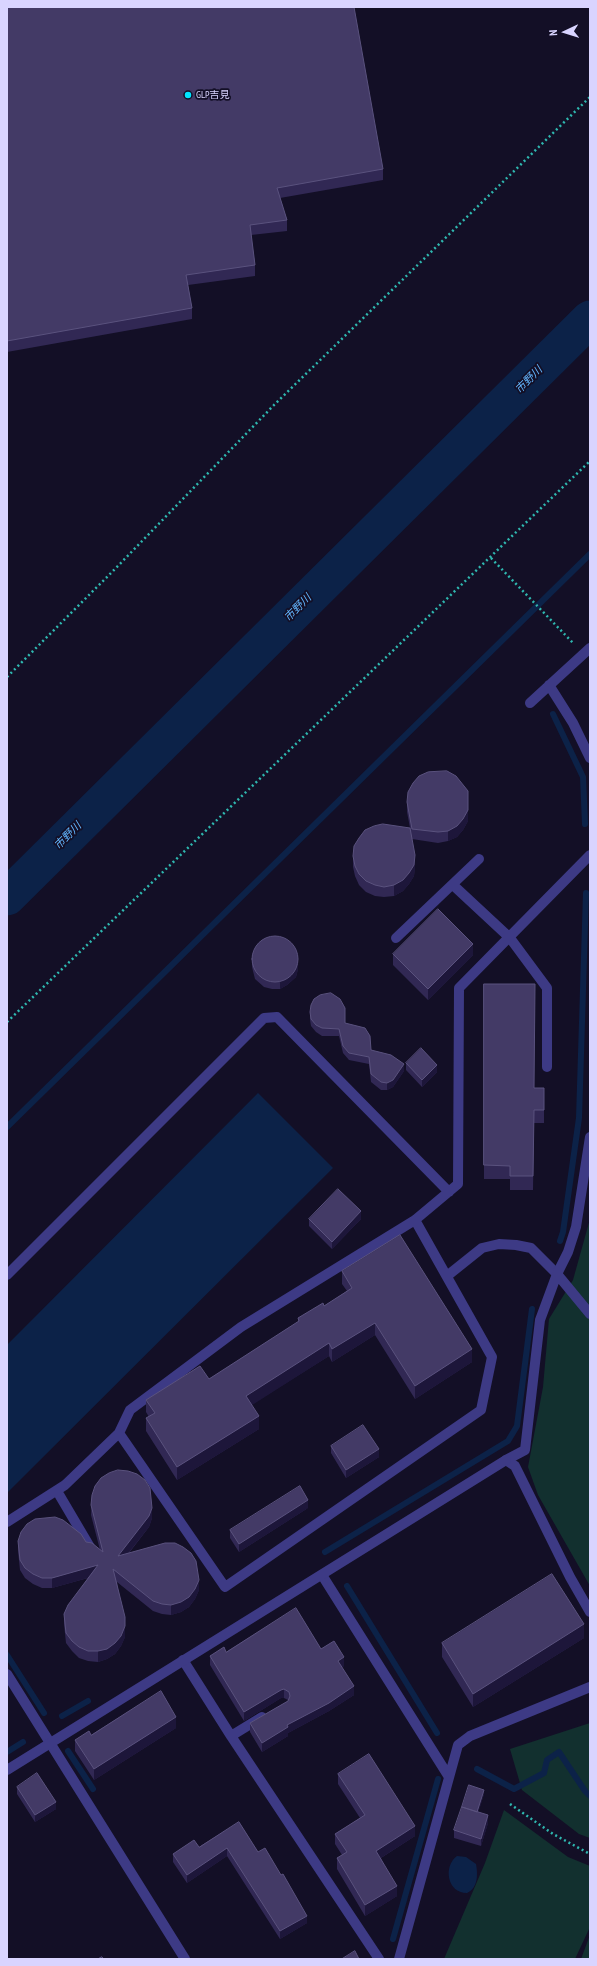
<!DOCTYPE html>
<html>
<head>
<meta charset="utf-8">
<style>
  body { margin:0 }
  #map { position:relative; width:597px; height:1966px; overflow:hidden; background:#130f26; font-family:"PT Sans Narrow",sans-serif }
  canvas { display:block }
  .frame { position:absolute; inset:0; border:8px solid #d9d4ff; pointer-events:none }
  .north { position:absolute; left:545px; top:12px; width:40px; height:40px; -webkit-text-stroke:3px #130f26; paint-order:stroke; rotate:266deg; font-size:11px; font-weight:700; line-height:16px; text-align:center; color:#d9d4ff }
  .north::after { content:''; display:block; margin:auto; width:14px; height:18px; background:#d9d4ff; clip-path:polygon(50% 0,100% 100%,50% 72%,0 100%) }
</style>
</head>
<body>
<div id="map">
<canvas width="597" height="1966"></canvas>
<div class="frame"></div>
<div class="north">N</div>
</div>
<script>
const g = document.querySelector('canvas').getContext('2d');
g.lineJoin = 'round';
function paint(path, color) {
  g.fillStyle = color;
  g.fill(path, 'evenodd');
}
function stroke(path, color, width, dash) {
  g.strokeStyle = color;
  g.lineWidth = width;
  g.lineCap = dash ? 'butt' : 'round';
  g.setLineDash(dash || []);
  g.stroke(path);
}
function label(font, color, halo, rows, align = 'center') {
  g.font = font + ' "PT Sans Narrow","Noto Sans JP",sans-serif';
  g.lineWidth = 3.5;
  g.setLineDash([]);
  g.textBaseline = 'middle';
  g.strokeStyle = halo;
  g.fillStyle = color;
  for (const [text, x, y, turn = 0] of rows) {
    g.save();
    g.translate(x, y);
    g.rotate((+turn || 0) * Math.PI / 180);
    g.textAlign = isNaN(turn) ? turn : align;
    if (halo) g.strokeText(text, 0, 0);
    g.fillText(text, 0, 0);
    g.restore();
  }
}
paint(new Path2D(`
  M 590,1219 L 590,1586 L 538,1495 L 528,1467 L 543,1387 L 549,1319 L 573,1280 Z
  M 590,1723 L 590,1838 L 579,1834 L 522,1790 L 510,1749 Z
  M 504,1810 L 568,1857 L 590,1866 L 590,1927 L 575,1959 L 444,1959 L 485,1863 Z
  M 590,1935 L 590,1959 L 581,1959 Z`), '#12302f');
paint(new Path2D(`
  M 258,1093 L 333,1168 L 7,1493 L 7,1345 Z
  M 457,1856 L 466,1857 L 476,1864 C 478,1875 478,1888 467,1893 C 447,1893 443,1866 457,1856 Z`), '#0c2248');
stroke(new Path2D(`
  M 553,714 L 583,777 L 585,824
  M 7,1127 L 590,554
  M 560,1241 L 563,1232 L 579,1118 L 586,893
  M 325,1552 L 508,1441 L 517,1426 L 532,1309
  M 347,1586 L 437,1733
  M 7,1655 L 44,1713
  M 62,1716 L 88,1701
  M 68,1751 L 93,1789
  M 7,1752 L 23,1742
  M 477,1769 L 514,1789 L 544,1773 L 547,1760 L 559,1752 L 585,1791 L 590,1796
  M 393,1939 L 438,1779`), '#0c2248', 6);
stroke(new Path2D(`
  M 7,897 L 590,319`), '#0c2248', 37);
stroke(new Path2D(`
  M 491,558 L 574,644
  M 7,677 L 114,570 L 274,405 L 590,97
  M 7,1022 L 590,461
  M 510,1804 L 553,1834 L 590,1854`), '#2fb8b0', 2.5, [2, 3]);
stroke(new Path2D(`
  M 453,885 L 510,938 L 547,988 L 547,1067
  M 396,938 L 479,859
  M 7,1275 L 264,1018 L 277,1017 L 449,1192
  M 447,1276 L 482,1248 L 499,1244 L 516,1245 L 531,1248 L 557,1274
  M 119,1433 L 225,1587 L 481,1410 L 492,1357 L 415,1220
  M 57,1491 L 90,1547
  M 7,1522 L 65,1485 L 119,1433 L 130,1410 L 241,1327 L 415,1220 L 458,1184 L 459,988 L 590,855`), '#3d3a85', 10);
stroke(new Path2D(`
  M 549,685 L 573,723 L 590,758
  M 530,703 L 590,648
  M 557,1274 L 590,1314
  M 506,1460 L 525,1450 L 540,1320 L 557,1274 L 568,1252 L 576,1227 L 590,1137
  M 506,1460 L 515,1466 L 570,1577 L 590,1612
  M 322,1575 L 449,1777
  M 183,1660 L 231,1736 L 379,1959
  M 7,1674 L 185,1959
  M 231,1736 L 262,1717
  M 399,1959 L 458,1745 L 470,1736 L 590,1687`), '#3d3a85', 10);
stroke(new Path2D(`
  M 7,1770 L 506,1460`), '#3d3a85', 10);
paint(new Path2D(`
  M 7,7 L 383,169 L 383,180 L 280,198 L 287,220 L 287,231 L 251,235 L 255,265 L 255,276 L 188,285 L 192,308 L 192,319 L 7,352 Z
  M 468,791 L 468,821 L 463,830 L 457,837 L 448,841 L 438,843 L 412,839 L 415,866 L 414,876 L 409,884 L 403,891 L 394,896 L 384,897 L 375,896 L 366,892 L 359,885 L 355,876 L 353,867 L 353,856 L 410,828 L 407,812 L 407,802 Z
  M 393,954 L 473,955 L 428,1000 L 393,965 Z
  M 252,960 L 298,969 L 296,977 L 287,985 L 280,989 L 272,989 L 264,987 L 255,979 L 252,967 Z
  M 484,984 L 534,1088 L 544,1088 L 544,1123 L 534,1123 L 533,1190 L 510,1190 L 510,1179 L 484,1179 Z
  M 310,1012 L 345,1023 L 371,1050 L 404,1071 L 393,1087 L 387,1090 L 381,1090 L 371,1082 L 369,1064 L 349,1060 L 343,1053 L 339,1036 L 322,1036 L 316,1032 L 311,1026 L 310,1020 Z
  M 406,1063 L 437,1072 L 422,1087 L 406,1070 Z
  M 309,1219 L 361,1219 L 332,1249 L 309,1226 Z
  M 342,1271 L 472,1362 L 415,1399 L 375,1335 L 332,1362 L 329,1356 L 251,1405 L 259,1429 L 177,1480 L 146,1431 L 146,1418 L 149,1417 L 146,1412 L 146,1400 L 209,1379 L 298,1323 L 298,1318 L 324,1306 L 347,1291 L 342,1284 Z
  M 331,1446 L 379,1457 L 346,1478 L 331,1453 Z
  M 92,1495 L 152,1518 L 149,1527 L 129,1553 L 199,1590 L 195,1599 L 189,1607 L 181,1612 L 171,1615 L 162,1614 L 153,1611 L 117,1582 L 125,1637 L 121,1646 L 115,1654 L 107,1659 L 98,1662 L 88,1661 L 79,1658 L 72,1651 L 66,1643 L 64,1624 L 64,1614 L 88,1578 L 52,1588 L 42,1588 L 33,1584 L 25,1578 L 20,1570 L 18,1551 L 18,1541 L 86,1542 L 100,1550 L 91,1515 Z
  M 308,1508 L 239,1552 L 230,1538 L 230,1530 Z
  M 584,1638 L 473,1707 L 442,1657 L 442,1643 Z
  M 321,1649 L 344,1666 L 342,1667 L 354,1695 L 329,1711 L 288,1733 L 288,1736 L 262,1752 L 250,1732 L 250,1723 L 288,1701 L 288,1700 L 284,1698 L 281,1698 L 244,1721 L 210,1665 L 210,1656 L 226,1652 Z
  M 176,1728 L 94,1780 L 75,1751 L 75,1740 Z
  M 338,1774 L 415,1836 L 381,1858 L 397,1896 L 365,1916 L 337,1869 L 337,1858 L 342,1855 L 335,1844 L 335,1834 L 360,1818 L 338,1784 Z
  M 17,1787 L 56,1809 L 35,1822 L 17,1794 Z
  M 484,1794 L 478,1812 L 488,1823 L 481,1846 L 454,1838 L 454,1830 Z
  M 239,1822 L 258,1852 L 307,1923 L 280,1939 L 227,1856 L 187,1883 L 173,1862 L 173,1854 L 199,1847 Z`), '#312854');
paint(new Path2D(`
  M 468,810 L 468,821 L 463,830 L 457,837 L 448,841 L 448,831 Z
  M 415,855 L 415,866 L 414,876 L 409,884 L 403,891 L 394,896 L 394,885 Z
  M 473,944 L 473,955 L 428,1000 L 428,989 Z
  M 298,962 L 298,969 L 296,977 L 287,985 L 280,989 L 280,981 Z
  M 404,1064 L 404,1071 L 393,1087 L 387,1090 L 387,1083 Z
  M 437,1065 L 437,1072 L 422,1087 L 422,1080 Z
  M 361,1211 L 361,1219 L 332,1249 L 332,1242 Z
  M 375,1323 L 375,1335 L 332,1362 L 332,1349 Z
  M 329,1343 L 329,1356 L 246,1409 L 246,1396 Z
  M 472,1349 L 472,1362 L 415,1399 L 415,1386 Z
  M 259,1416 L 259,1429 L 177,1480 L 177,1467 Z
  M 379,1449 L 379,1457 L 346,1478 L 346,1470 Z
  M 308,1500 L 308,1508 L 239,1552 L 239,1544 Z
  M 152,1508 L 152,1518 L 149,1527 L 118,1566 L 118,1556 Z
  M 98,1565 L 98,1575 L 52,1588 L 52,1578 Z
  M 199,1580 L 199,1590 L 195,1599 L 189,1607 L 181,1612 L 171,1615 L 171,1605 Z
  M 125,1617 L 125,1637 L 121,1646 L 115,1654 L 107,1659 L 98,1662 L 98,1651 Z
  M 584,1624 L 584,1638 L 473,1707 L 473,1694 Z
  M 344,1657 L 344,1666 L 338,1670 L 338,1661 Z
  M 354,1686 L 354,1695 L 329,1711 L 288,1733 L 288,1736 L 262,1752 L 262,1743 L 287,1725 Z
  M 284,1689 L 284,1698 L 281,1698 L 244,1721 L 244,1712 L 281,1690 Z
  M 176,1717 L 176,1728 L 94,1780 L 94,1769 Z
  M 484,1790 L 484,1794 L 477,1817 L 477,1813 Z
  M 56,1802 L 56,1809 L 35,1822 L 35,1815 Z
  M 488,1815 L 488,1823 L 481,1846 L 481,1839 Z
  M 415,1826 L 415,1836 L 376,1861 L 376,1851 Z
  M 227,1848 L 227,1856 L 187,1883 L 187,1875 Z
  M 397,1886 L 397,1896 L 365,1916 L 365,1905 Z
  M 307,1916 L 307,1923 L 280,1939 L 280,1931 Z`), '#1d163a');
const building = new Path2D(`
  M 7,7 L 354,7 L 383,169 L 277,188 L 287,220 L 250,225 L 255,265 L 186,275 L 192,308 L 7,341 Z
  M 447,771 L 456,776 L 468,791 L 468,810 L 463,819 L 457,826 L 448,831 L 438,832 L 412,829 L 407,802 L 408,792 L 413,783 L 419,776 L 428,772 Z
  M 383,824 L 410,828 L 415,855 L 414,865 L 409,873 L 403,880 L 394,885 L 384,887 L 375,885 L 366,881 L 359,874 L 355,866 L 353,856 L 354,846 L 359,838 L 365,830 L 374,826 Z
  M 438,909 L 473,944 L 428,989 L 393,954 Z
  M252 959a23 23 0 1 1 46 0a23 23 0 1 1-46 0Z
  M 484,984 L 535,984 L 534,1088 L 544,1088 L 544,1110 L 534,1110 L 533,1176 L 510,1176 L 510,1166 L 484,1165 Z
  M 331,993 L 340,999 L 345,1008 L 345,1023 L 365,1028 L 370,1036 L 371,1050 L 391,1055 L 404,1064 L 393,1080 L 387,1083 L 381,1082 L 371,1074 L 369,1057 L 349,1053 L 343,1046 L 339,1029 L 322,1028 L 316,1025 L 311,1019 L 310,1012 L 311,1005 L 314,999 L 320,995 Z
  M 421,1048 L 437,1065 L 422,1080 L 406,1063 Z
  M 338,1189 L 361,1211 L 332,1242 L 309,1219 Z
  M 400,1235 L 472,1349 L 415,1386 L 375,1323 L 332,1349 L 329,1343 L 246,1396 L 259,1416 L 177,1467 L 146,1418 L 155,1413 L 146,1400 L 200,1366 L 209,1379 L 299,1321 L 298,1318 L 323,1303 L 324,1306 L 352,1288 L 342,1271 Z
  M 363,1425 L 379,1449 L 346,1470 L 331,1446 Z
  M 118,1470 L 128,1471 L 137,1474 L 145,1480 L 150,1488 L 152,1508 L 149,1516 L 118,1556 L 165,1543 L 175,1543 L 183,1547 L 191,1553 L 196,1561 L 199,1580 L 195,1589 L 189,1597 L 181,1602 L 171,1605 L 162,1604 L 153,1601 L 113,1569 L 125,1617 L 125,1626 L 121,1636 L 115,1643 L 107,1649 L 98,1651 L 88,1651 L 79,1647 L 72,1641 L 66,1633 L 64,1614 L 68,1605 L 98,1565 L 52,1578 L 42,1578 L 33,1574 L 25,1568 L 20,1560 L 18,1541 L 21,1532 L 27,1524 L 35,1519 L 55,1517 L 63,1520 L 81,1534 L 86,1542 L 92,1543 L 103,1552 L 91,1505 L 92,1495 L 95,1486 L 101,1478 L 109,1473 Z
  M 300,1486 L 308,1500 L 239,1544 L 230,1530 Z
  M 552,1574 L 584,1624 L 473,1694 L 442,1643 Z
  M 296,1608 L 321,1649 L 334,1641 L 344,1657 L 338,1661 L 354,1686 L 329,1703 L 287,1725 L 288,1727 L 262,1743 L 250,1723 L 288,1701 L 290,1696 L 289,1692 L 284,1689 L 281,1690 L 244,1712 L 210,1656 L 224,1647 L 226,1652 Z
  M 161,1691 L 176,1717 L 94,1769 L 75,1740 L 89,1731 L 91,1735 Z
  M 369,1754 L 415,1826 L 376,1851 L 397,1886 L 365,1905 L 337,1858 L 347,1852 L 335,1834 L 365,1815 L 338,1774 Z
  M 37,1773 L 56,1802 L 35,1815 L 17,1787 Z
  M 469,1785 L 484,1790 L 477,1812 L 462,1807 Z
  M 462,1807 L 488,1815 L 481,1839 L 454,1830 Z
  M 239,1822 L 258,1852 L 265,1848 L 281,1875 L 283,1874 L 307,1916 L 280,1931 L 227,1848 L 187,1875 L 173,1854 L 194,1840 L 199,1847 Z
  M 355,1951 L 359,1959 L 342,1959 Z
  M 102,1957 L 104,1959 L 98,1959 Z`);
paint(building, '#433a66');
stroke(building, '#5a527e', 1);
for (const [x, y, r, color] of [
  [188,95,4,"#00e5ff"]
]) {
  const dot = new Path2D();
  dot.arc(x, y, r, 0, 2 * Math.PI);
  g.fillStyle = color;
  g.fill(dot);
  stroke(dot, '#130f26', 1.5);
}
label('10px', '#d9d4ff', '#130f26', [
  ["GLP吉見",196,95]
], 'left');
label('italic 11px', '#62b6ff', '#130f26', [
  ["市野川",529,380,-45],
  ["市野川",298,608,-45],
  ["市野川",68,836,-45]
]);
</script>
</body>
</html>
